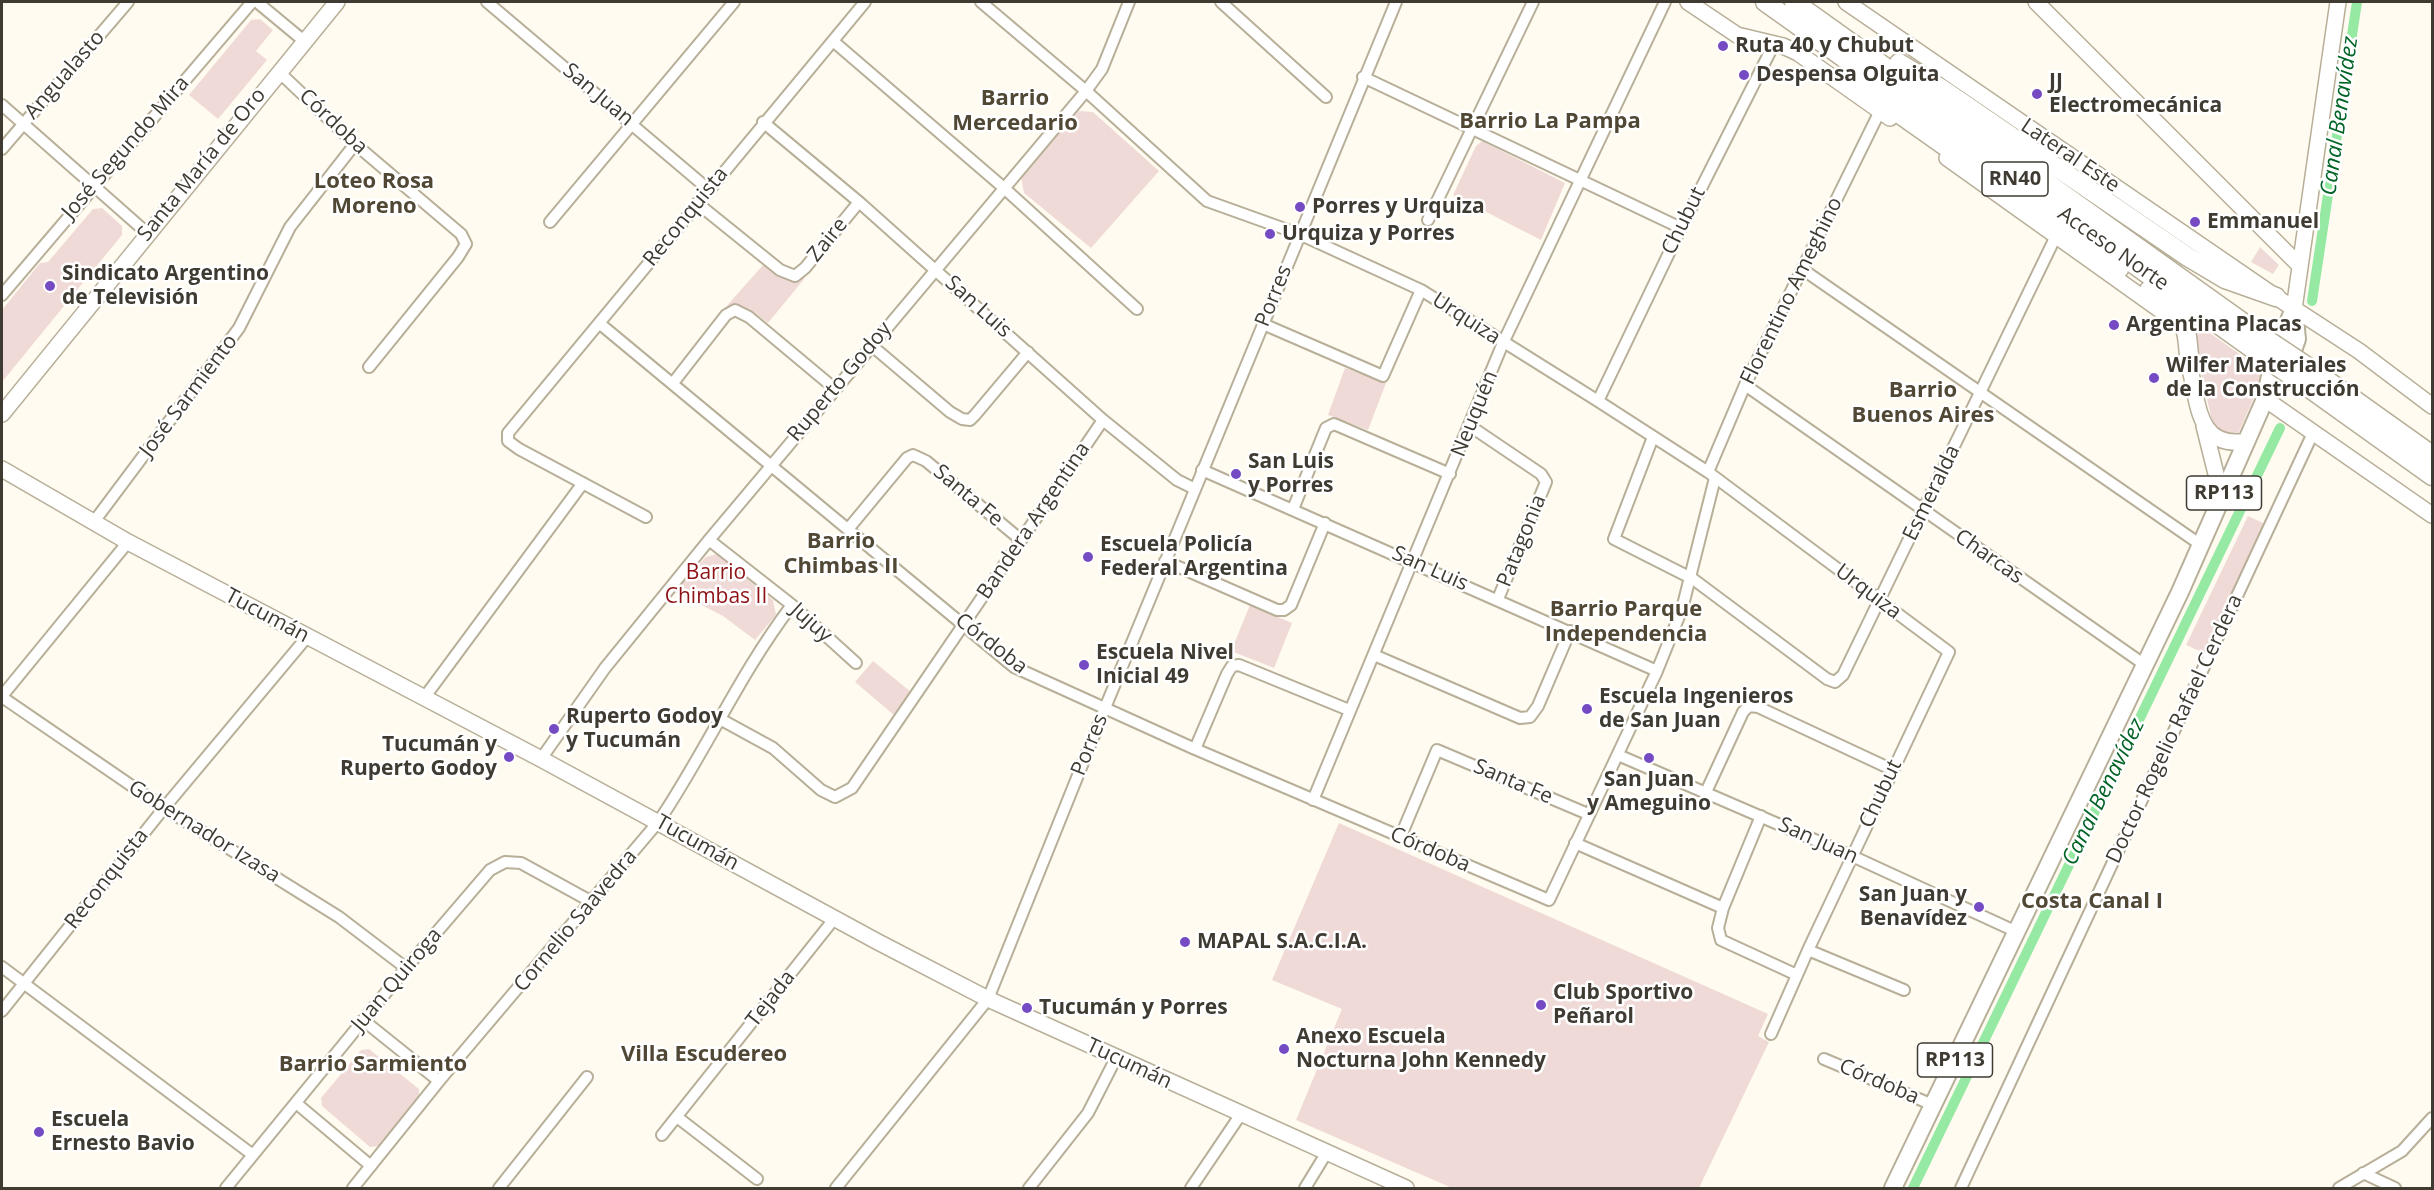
<!DOCTYPE html>
<html>
<head>
<meta charset="utf-8">
<style>
  body { margin:0 }
  #map { position:relative; width:2434px; height:1190px; overflow:hidden; background:#fffbf1; font-family:"Open Sans",sans-serif }
  canvas { display:block }
  .frame { position:absolute; inset:0; border:3px solid #3f3b32; pointer-events:none }
</style>
</head>
<body>
<div id="map">
<canvas width="2434" height="1190"></canvas>
<div class="frame"></div>
</div>
<script>
const g = document.querySelector('canvas').getContext('2d');
g.lineJoin = 'round';
function paint(path, color) {
  g.fillStyle = color;
  g.fill(path, 'evenodd');
}
function stroke(path, color, width, dash) {
  g.strokeStyle = color;
  g.lineWidth = width;
  g.lineCap = dash ? 'butt' : 'round';
  g.setLineDash(dash || []);
  g.stroke(path);
}
function label(font, color, halo, rows, align = 'center') {
  g.font = font + ' "Open Sans",sans-serif';
  g.lineWidth = 5;
  g.setLineDash([]);
  g.textBaseline = 'middle';
  g.strokeStyle = halo;
  g.fillStyle = color;
  for (const [text, x, y, turn = 0] of rows) {
    g.save();
    g.translate(x, y);
    g.rotate((+turn || 0) * Math.PI / 180);
    g.textAlign = isNaN(turn) ? turn : align;
    if (halo) g.strokeText(text, 0, 0);
    g.fillText(text, 0, 0);
    g.restore();
  }
}
paint(new Path2D(`
  M 260,19 L 273,30 L 256,51 L 267,60 L 218,119 L 189,95 L 251,20 Z
  M 1079,111 L 1093,112 L 1159,171 L 1091,248 L 1024,193 L 1021,177 Z
  M 1482,141 L 1565,183 L 1541,240 L 1453,195 L 1476,146 Z
  M 102,208 L 122,226 L 122,235 L 2,382 L 2,310 L 40,263 L 48,262 L 93,209 Z
  M 2260,247 L 2279,265 L 2273,274 L 2251,262 Z
  M 763,265 L 789,281 L 805,278 L 768,323 C 753,312 746,302 726,311 L 724,309 Z
  M 2184,315 L 2265,372 L 2238,434 L 2235,436 L 2214,429 L 2196,352 Z
  M 1345,368 L 1386,383 L 1368,430 L 1328,415 Z
  M 2248,516 L 2265,524 L 2204,653 L 2186,645 Z
  M 717,554 L 773,600 L 776,615 L 755,640 L 723,616 L 674,591 L 706,557 Z
  M 1250,605 L 1292,623 L 1274,668 L 1231,651 Z
  M 873,661 L 911,692 L 894,715 L 855,682 Z
  M 1339,823 L 1768,1014 L 1758,1036 L 1769,1042 L 1699,1188 L 1452,1188 L 1296,1120 L 1342,1009 L 1272,980 Z
  M 369,1049 L 419,1089 L 419,1097 L 379,1146 L 370,1147 L 322,1106 L 321,1098 L 361,1050 Z`), '#f0dad7');
stroke(new Path2D(`
  M 2312,301 L 2357,2
  M 1913,1188 L 2280,428`), '#95e9a3', 10);
const street = new Path2D(`
  M 257,2 L 304,41
  M 487,2 L 708,189
  M 981,2 L 1086,91 L 1207,201 L 1299,234 L 1421,290 L 1598,401 L 1708,472 L 1949,652 L 1809,948 L 1771,1034
  M 1221,2 L 1326,97
  M 833,41 L 1004,188 L 1137,309
  M 279,72 L 355,144 L 461,234 L 466,244 L 458,257 L 369,367
  M 1363,77 L 1681,228
  M 2,105 L 147,233
  M 763,122 L 859,202 L 1103,420 L 1177,480 L 1195,489
  M 2,149 L 128,2
  M 697,203 L 780,270 L 795,276 L 805,268 L 859,202
  M 1428,220 L 1533,2
  M 550,222 L 734,2
  M 1802,269 L 2201,545
  M 2,295 L 252,2
  M 599,323 L 1014,667 L 1195,749 L 1549,900 L 1657,671 L 1682,609 L 1715,478
  M 1263,324 L 1383,376 L 1421,290
  M 871,345 L 950,412 L 962,419 L 970,420 L 975,415 L 1028,352
  M 673,383 L 726,315 L 735,310 L 749,317 L 834,388
  M 1745,385 L 2145,665
  M 1598,401 L 1681,228 L 1774,44
  M 1470,426 L 1541,474 L 1546,482 L 1498,599
  M 1653,437 L 1614,539 L 1693,579 L 1827,679 L 1835,682 L 1843,675 L 2056,236
  M 1202,470 L 1657,671
  M 1708,472 L 1745,385 L 1880,111
  M 1293,509 L 1326,428 L 1334,424 L 1450,474
  M 646,517 L 519,449 L 508,441 L 508,433 L 865,2
  M 93,523 L 239,328 L 290,227 L 355,144
  M 849,528 L 907,458 L 913,455 L 926,461 L 1021,540
  M 709,540 L 792,605 L 856,663
  M 1165,561 L 1277,610 L 1284,610 L 1291,605 L 1325,523
  M 1374,655 L 1520,718 L 1530,717 L 1538,706 L 1570,631
  M 2,696 L 128,542
  M 2,697 L 164,808 L 339,917 L 406,968
  M 424,698 L 583,483
  M 720,719 L 773,748 L 821,790 L 835,797 L 852,788 L 1103,420
  M 1195,749 L 1227,674 L 1232,666 L 1239,665 L 1349,710
  M 1618,755 L 1852,856 L 2017,932
  M 541,759 L 605,668 L 709,540 L 1086,91 L 1102,69 L 1129,2
  M 1706,792 L 1743,712 L 1749,706 L 1758,707 L 1893,770
  M 1313,800 L 1503,343 L 1665,2
  M 1761,816 L 1723,908 L 1718,928 L 1721,940 L 1797,975
  M 1400,838 L 1437,750 L 1588,814
  M 1575,843 L 1723,908
  M 1808,950 L 1904,990
  M 2,967 L 253,1155
  M 2,1011 L 164,808 L 307,637
  M 363,1020 L 439,1081
  M 1824,1059 L 1933,1105
  M 296,1103 L 371,1166
  M 677,1117 L 757,1179
  M 662,1135 L 834,919
  M 2363,1173 L 2395,1188
  M 226,1188 L 406,968 L 490,870 L 505,862 L 521,863 L 592,902
  M 353,1188 L 439,1081 L 659,821 C 706,751 740,673 792,605
  M 499,1188 L 587,1077
  M 836,1188 L 988,999 L 1105,708 L 1396,2
  M 1029,1188 L 1088,1113 L 1116,1058
  M 1191,1188 L 1241,1114
  M 1305,1188 L 1327,1152
  M 1961,1188 L 2313,433
  M 2339,1188 L 2402,1151 L 2432,1118`);
const secondary = new Path2D(`
  M 1688,2 L 1737,35 L 1783,46 L 1798,53 L 1890,118
  M 1846,2 L 2276,297 L 2359,351 L 2432,406
  M 2036,2 L 2300,266
  M 1947,158 L 2167,315
  M 2294,309 L 2338,2
  M 2187,357 C 2199,395 2193,451 2247,441
  M 2265,399 L 2432,515
  M 2,414 L 337,2
  M 2204,426 L 2222,498
  M 2,469 L 128,542 L 541,759 L 878,942 L 988,999 L 1406,1188`);
const primary = new Path2D(`
  M 2265,399 L 2282,383 L 2297,339 L 2294,310
  M 1893,1188 L 2180,592 L 2265,399 C 2271,367 2280,338 2294,309`);
const highway = new Path2D(`
  M 1765,2 L 2264,357
  M 1794,2 L 2269,341
  M 1899,63 L 1942,89 L 2188,257 L 2225,279 L 2276,297
  M 1852,78 L 1888,106 L 2119,269
  M 2149,290 C 2188,318 2186,321 2190,367
  M 2314,371 L 2432,455
  M 2309,388 L 2432,476`);
stroke(street, '#b8af98', 14);
stroke(secondary, '#b8af98', 18);
stroke(primary, '#b8af98', 20);
stroke(highway, '#b8af98', 21);
stroke(street, '#fff', 10);
stroke(secondary, '#fff', 15);
stroke(primary, '#fff', 16);
stroke(highway, '#fff', 18);
const highwayBridge = new Path2D(`
  M 2269,341 L 2314,371
  M 2264,357 L 2309,388`);
stroke(highwayBridge, '#b8af98', 21, []);
stroke(highwayBridge, '#fff', 18);
for (const [x, y, r, color] of [
  [1723,46,6,"#754bc4"],
  [1744,75,6,"#754bc4"],
  [2037,94,6,"#754bc4"],
  [1300,207,6,"#754bc4"],
  [2195,222,6,"#754bc4"],
  [1270,234,6,"#754bc4"],
  [50,286,6,"#754bc4"],
  [2114,325,6,"#754bc4"],
  [2154,378,6,"#754bc4"],
  [1236,474,6,"#754bc4"],
  [1088,557,6,"#754bc4"],
  [1084,665,6,"#754bc4"],
  [1587,709,6,"#754bc4"],
  [554,729,6,"#754bc4"],
  [509,757,6,"#754bc4"],
  [1649,758,6,"#754bc4"],
  [1979,907,6,"#754bc4"],
  [1185,942,6,"#754bc4"],
  [1541,1005,6,"#754bc4"],
  [1027,1008,6,"#754bc4"],
  [1284,1049,6,"#754bc4"],
  [39,1132,6,"#754bc4"]
]) {
  const dot = new Path2D();
  dot.arc(x, y, r, 0, 2 * Math.PI);
  g.fillStyle = color;
  g.fill(dot);
  stroke(dot, '#fff', 2);
}
for (const [x, y, w] of [
  [2015,179,66],
  [2224,493,75],
  [1955,1060,75]
]) {
  const box = new Path2D();
  box.roundRect(x - w / 2, y - 17, w, 34, 4.5);
  g.fillStyle = '#fff';
  g.fill(box);
  stroke(box, '#3f3b32', 1.5);
}
label('bold 20px', '#3f3b32', null, [
  ["RN40",2015,179],
  ["RP113",2224,493],
  ["RP113",1955,1060]
]);
label('bold 21px', '#3f3b32', '#fff', [
  ["Ruta 40 y Chubut",1735,46],
  ["Despensa Olguita",1756,75],
  ["JJ",2049,82],
  ["Electromecánica",2049,106],
  ["Porres y Urquiza",1312,207],
  ["Emmanuel",2207,222],
  ["Urquiza y Porres",1282,234],
  ["Sindicato Argentino",62,274],
  ["de Televisión",62,298],
  ["Argentina Placas",2126,325],
  ["Wilfer Materiales",2166,366],
  ["de la Construcción",2166,390],
  ["San Luis",1248,462],
  ["y Porres",1248,486],
  ["Escuela Policía",1100,545],
  ["Federal Argentina",1100,569],
  ["Escuela Nivel",1096,653],
  ["Inicial 49",1096,677],
  ["Escuela Ingenieros",1599,697],
  ["de San Juan",1599,721],
  ["Ruperto Godoy",566,717],
  ["y Tucumán",566,741],
  ["Tucumán y",497,745,"right"],
  ["Ruperto Godoy",497,769,"right"],
  ["San Juan",1649,780,"center"],
  ["y Ameguino",1649,804,"center"],
  ["San Juan y",1967,895,"right"],
  ["Benavídez",1967,919,"right"],
  ["MAPAL S.A.C.I.A.",1197,942],
  ["Club Sportivo",1553,993],
  ["Peñarol",1553,1017],
  ["Tucumán y Porres",1039,1008],
  ["Anexo Escuela",1296,1037],
  ["Nocturna John Kennedy",1296,1061],
  ["Escuela",51,1120],
  ["Ernesto Bavio",51,1144]
], 'left');
label('21px', '#3f3b32', '#fff', [
  ["Angualasto",65,75,-49],
  ["San Juan",598,95,40],
  ["Córdoba",333,122,43],
  ["José Segundo Mira",126,148,-49],
  ["Lateral Este",2070,156,34],
  ["Santa María de Oro",202,165,-51],
  ["Reconquista",686,217,-51],
  ["Chubut",1684,221,-64],
  ["Zaire",828,240,-51],
  ["Acceso Norte",2113,249,35],
  ["Florentino Ameghino",1792,291,-64],
  ["Porres",1274,296,-68],
  ["San Luis",978,307,42],
  ["Urquiza",1466,319,33],
  ["Ruperto Godoy",840,382,-50],
  ["José Sarmiento",189,396,-53],
  ["Neuquén",1475,414,-68],
  ["Esmeralda",1932,493,-64],
  ["Santa Fe",968,496,40],
  ["Bandera Argentina",1034,521,-56],
  ["Patagonia",1522,541,-68],
  ["Charcas",1989,557,35],
  ["San Luis",1430,569,24],
  ["Urquiza",1868,592,37],
  ["Tucumán",267,616,28],
  ["Jujuy",811,623,42],
  ["Córdoba",991,644,38],
  ["Doctor Rogelio Rafael Cerdera",2175,729,-65],
  ["Porres",1090,745,-68],
  ["Santa Fe",1513,782,23],
  ["Chubut",1881,794,-65],
  ["Gobernador Izasa",204,832,32],
  ["San Juan",1818,841,24],
  ["Tucumán",697,843,29],
  ["Córdoba",1430,850,23],
  ["Reconquista",107,879,-52],
  ["Cornelio Saavedra",576,921,-50],
  ["Juan Quiroga",397,980,-50],
  ["Tejada",771,999,-52],
  ["Tucumán",1129,1064,25],
  ["Córdoba",1879,1082,23]
]);
label('21px', '#8e1215', '#fff', [
  ["Barrio",716,573],
  ["Chimbas II",716,597]
]);
label('bold 22px', '#504734', '#fff', [
  ["Barrio",1015,99],
  ["Mercedario",1015,124],
  ["Barrio La Pampa",1550,122],
  ["Loteo Rosa",374,182],
  ["Moreno",374,207],
  ["Barrio",1923,391],
  ["Buenos Aires",1923,416],
  ["Barrio",841,542],
  ["Chimbas II",841,567],
  ["Barrio Parque",1626,610],
  ["Independencia",1626,635],
  ["Costa Canal I",2092,902],
  ["Villa Escudereo",704,1055],
  ["Barrio Sarmiento",373,1065]
]);
label('italic 22px', '#016426', '#fff', [
  ["Canal Benavídez",2340,116,-82],
  ["Canal Benavídez",2104,792,-64]
]);
</script>
</body>
</html>
